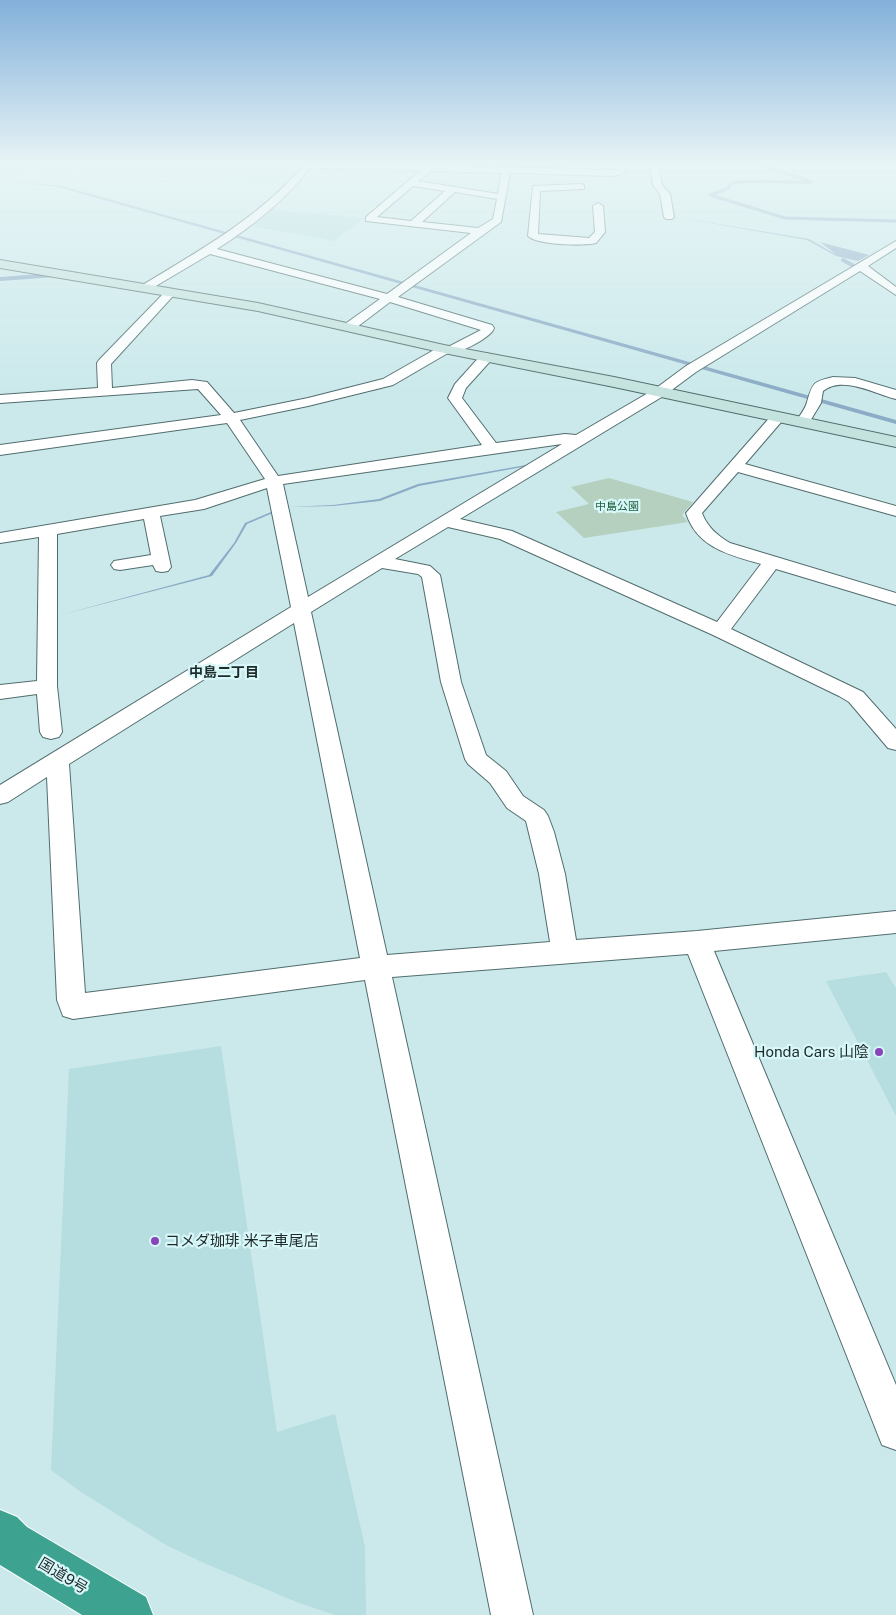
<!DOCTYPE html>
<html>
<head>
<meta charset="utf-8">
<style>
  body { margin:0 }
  canvas { display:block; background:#cbe9eb }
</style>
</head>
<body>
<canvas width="896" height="1615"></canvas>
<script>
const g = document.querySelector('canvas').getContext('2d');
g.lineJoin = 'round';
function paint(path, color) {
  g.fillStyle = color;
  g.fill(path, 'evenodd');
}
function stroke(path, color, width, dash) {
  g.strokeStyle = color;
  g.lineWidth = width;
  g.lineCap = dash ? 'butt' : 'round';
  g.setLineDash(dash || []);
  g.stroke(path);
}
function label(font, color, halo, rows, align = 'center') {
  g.font = font + ' "Public Sans","Noto Sans JP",sans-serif';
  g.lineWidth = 4.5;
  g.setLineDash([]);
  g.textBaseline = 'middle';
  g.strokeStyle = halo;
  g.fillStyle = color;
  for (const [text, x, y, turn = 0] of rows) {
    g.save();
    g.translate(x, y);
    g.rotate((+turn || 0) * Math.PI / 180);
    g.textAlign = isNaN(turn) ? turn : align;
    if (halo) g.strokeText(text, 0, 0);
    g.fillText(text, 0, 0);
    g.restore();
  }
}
paint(new Path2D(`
  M 0,165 L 302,165 L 286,185 L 55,170 L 0,171 Z
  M 272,210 L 364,218 L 334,241 L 252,226 Z
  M 886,972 L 896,988 L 896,1116 L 826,981 Z
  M 221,1046 L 277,1432 L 335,1414 L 365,1547 L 366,1615 L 335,1615 L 299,1603 L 204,1563 L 166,1545 L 81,1492 L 51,1470 L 69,1069 Z`), '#b6dddf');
paint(new Path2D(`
  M 609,478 L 693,502 L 682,515 L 688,522 L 584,538 L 556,512 L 589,504 L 571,487 Z`), '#b5d0be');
paint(new Path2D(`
  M 0,180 L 62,186 L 896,420 L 896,424 L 58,187 Z
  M 676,217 L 809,239 L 837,255 L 820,242 L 869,255 L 858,261 L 836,256 L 807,240 Z
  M 526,465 L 528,466 L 419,486 L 380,501 L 333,506 L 288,507 L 333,505 L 379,499 L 418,484 Z
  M 271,512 L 273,513 L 247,524 L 236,543 L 212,576 L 60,615 L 209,575 L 234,543 L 245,523 Z`), '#8babc6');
stroke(new Path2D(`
  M 770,165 L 764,166 L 812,182 C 785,183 759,179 732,183 L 727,189 L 710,195 L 785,218 L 896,221`), '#8babc6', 3);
stroke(new Path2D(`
  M 843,260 L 852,265
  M 0,279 L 55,275`), '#8babc6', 4);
const street = new Path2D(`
  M 304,165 L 312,165 C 286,200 253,226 217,249 L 387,294 L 471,233 L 366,221 L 366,217 L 421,170 L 319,168 L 315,165 L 436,165 L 613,170 L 616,170 L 618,165 L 626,165 L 623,174 L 613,176 L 510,173 L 501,222 L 398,297 L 492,325 L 494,328 C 492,337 458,355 448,353 L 393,385 L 308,406 L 240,420 L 278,476 L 482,445 L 448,398 L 455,384 L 482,354 L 487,353 L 494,357 L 466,388 L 462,398 L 496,443 L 565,434 L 576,435 L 655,389 L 686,366 L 896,241 L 896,248 L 868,266 L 896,287 L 896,295 L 860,271 L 696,372 L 665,395 L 460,519 L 512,531 L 717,622 L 761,564 C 730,555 697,548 686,513 L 772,415 L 782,415 L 784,418 L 782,421 L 745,464 L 896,506 L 896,516 L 738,472 L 702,513 C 707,527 718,536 730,543 L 896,593 L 896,605 L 776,569 L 731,629 L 863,692 L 896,729 L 896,750 L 888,748 L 849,702 L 839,696 L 713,635 L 500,539 L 448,527 L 395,559 L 430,566 L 440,575 L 461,682 L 486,755 L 506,771 L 523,796 L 544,810 L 548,816 L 554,832 L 565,874 L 576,940 L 697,931 L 896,911 L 896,933 L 714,951 L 896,1385 L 896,1450 L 882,1445 L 688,954 L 392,977 L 533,1615 L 491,1615 L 365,980 L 73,1019 L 63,1016 L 57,1000 L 47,777 L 8,802 L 0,804 L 0,785 L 291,607 L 267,488 L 204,509 L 160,516 L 171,567 L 168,571 L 162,572 L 156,571 L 153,565 L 120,570 L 114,569 L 111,565 L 114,561 L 151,555 L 144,519 L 57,534 L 57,686 L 62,732 L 59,737 L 51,739 L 43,737 L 40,732 L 37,694 L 0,699 L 0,685 L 37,681 L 39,537 L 0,543 L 0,533 L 195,500 L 265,479 L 227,423 L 0,455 L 0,445 L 221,415 L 198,389 L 0,403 L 0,395 L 98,388 L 97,363 L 99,360 L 165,292 L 173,292 L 175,294 L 173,296 L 111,364 L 112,388 L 192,380 L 207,382 L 234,413 L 308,398 L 383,379 L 441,346 L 450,346 L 481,330 L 390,302 L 353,330 L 345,330 L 343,327 L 345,324 L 380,299 L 210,254 L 149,290 L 141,290 L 139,288 L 141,286 C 200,250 259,218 304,165 ZM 431,171 L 501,173 L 498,194 L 418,181 ZM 413,186 L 445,191 L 411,221 L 377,217 ZM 455,192 L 497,199 L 493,219 L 478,228 L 422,222 ZM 562,444 L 308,597 L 283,484 ZM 382,568 L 418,574 L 422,577 L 441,682 L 465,759 L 468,764 L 490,783 L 507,808 L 526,821 L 539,874 L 550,942 L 387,955 L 311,612 ZM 294,623 L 360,958 L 85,993 L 69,764 Z
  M 650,165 L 658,165 L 662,185 L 670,194 L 674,217 L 672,219 L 666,219 L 664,217 L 660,194 L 653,185 Z
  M 581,184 L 584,185 L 584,189 L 540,191 L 538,234 L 589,238 L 595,232 L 593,206 L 598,203 L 603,206 L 605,232 L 596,243 C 583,246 537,245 528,236 L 533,186 Z
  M 833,377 L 855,378 L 896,390 L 896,399 C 875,394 843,375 823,391 L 821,403 L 807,426 L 797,426 L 795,423 C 799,416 805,410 807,402 C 813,383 812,382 833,377 Z`);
const secondary = new Path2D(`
  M 0,260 L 258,303 L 444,345 L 614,377 L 896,437 L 896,447 L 614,387 L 444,353 L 258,311 L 0,268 Z`);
const highway = new Path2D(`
  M 0,1510 L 17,1517 L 27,1527 L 146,1597 L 153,1615 L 82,1615 L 0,1565 Z`);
stroke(street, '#516c6d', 2);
stroke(secondary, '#516c6d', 2);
stroke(highway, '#fff', 2);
paint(street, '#fff');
paint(secondary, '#c5e3de');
paint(highway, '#3da390');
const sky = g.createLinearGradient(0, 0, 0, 391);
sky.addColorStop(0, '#83b0da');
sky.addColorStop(0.42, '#e8f5f6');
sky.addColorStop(1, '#e8f5f600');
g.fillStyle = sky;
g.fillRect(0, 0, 896, 391);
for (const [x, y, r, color] of [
  [879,1052,5,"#8844b8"],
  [155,1241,5,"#8844b8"]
]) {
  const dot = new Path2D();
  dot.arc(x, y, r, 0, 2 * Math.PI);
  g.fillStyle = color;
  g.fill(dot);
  stroke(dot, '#d8f7f8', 2);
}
label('11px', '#236040', '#d8f7f8', [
  ["中島公園",617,507]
]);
label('bold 14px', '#1f2a2b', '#d8f7f8', [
  ["中島二丁目",224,673]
]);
label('15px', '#1f2a2b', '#d8f7f8', [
  ["Honda Cars 山陰",869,1052],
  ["コメダ珈琲 米子車尾店",165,1241,"left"]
], 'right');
label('15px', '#1f2a2b', '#d8f7f8', [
  ["国道9号",63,1576,31]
]);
</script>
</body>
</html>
